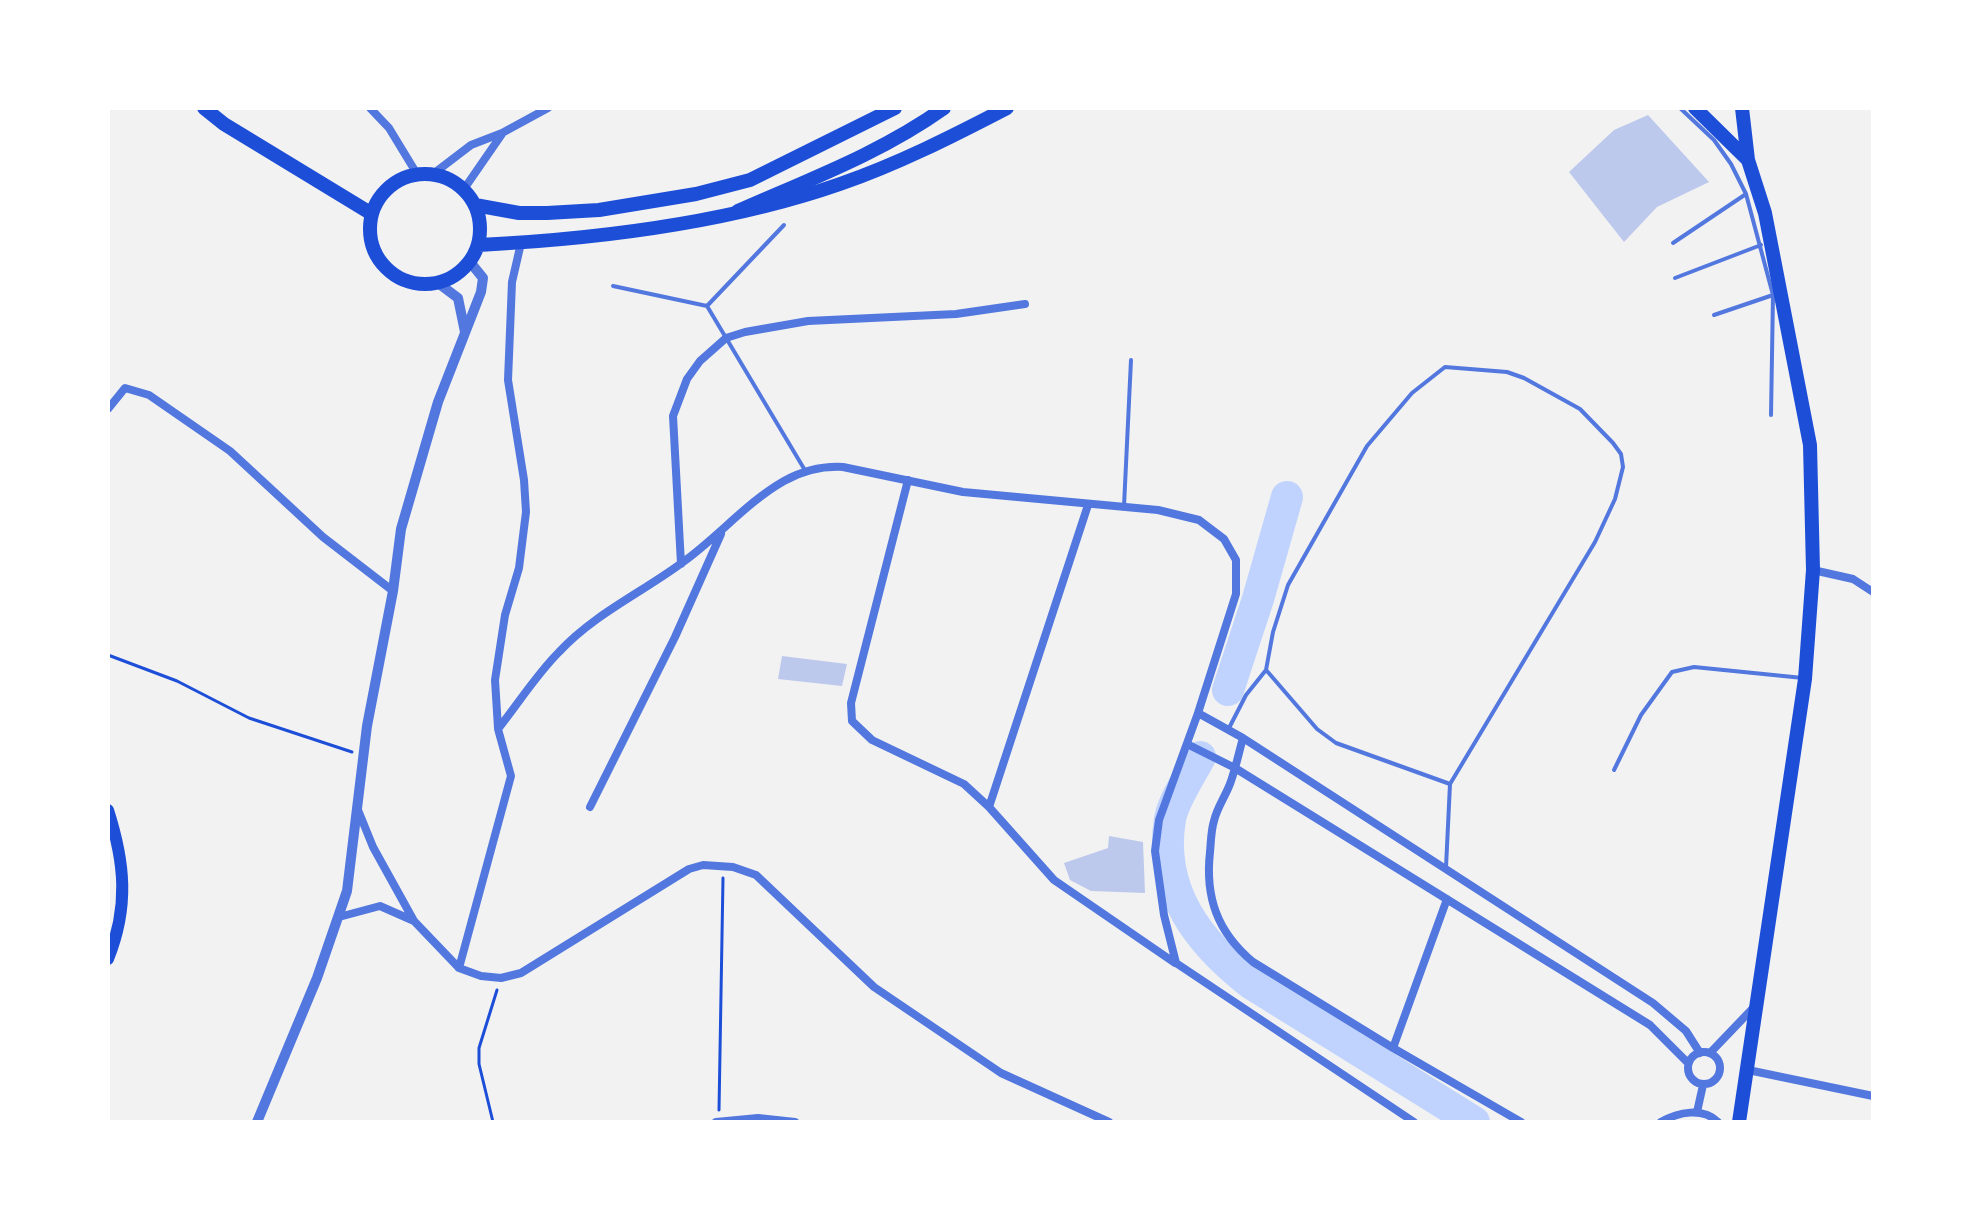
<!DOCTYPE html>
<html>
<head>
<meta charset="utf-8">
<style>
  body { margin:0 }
  #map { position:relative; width:1981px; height:1230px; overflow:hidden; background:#f2f2f2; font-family:"Exo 2",sans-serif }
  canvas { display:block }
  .frame { position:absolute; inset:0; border:110px solid #fff; pointer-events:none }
</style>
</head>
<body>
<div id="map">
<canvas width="1981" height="1230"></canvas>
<div class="frame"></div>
</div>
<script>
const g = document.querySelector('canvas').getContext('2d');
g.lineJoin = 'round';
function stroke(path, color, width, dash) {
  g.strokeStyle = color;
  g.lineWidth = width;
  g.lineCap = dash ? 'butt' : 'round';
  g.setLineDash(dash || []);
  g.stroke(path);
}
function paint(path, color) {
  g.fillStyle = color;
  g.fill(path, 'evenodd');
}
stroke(new Path2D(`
  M 1228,690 L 1258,599 L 1287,497
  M 1200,757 C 1191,774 1173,801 1170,819 C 1158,891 1199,943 1252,984 L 1474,1122`), '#bfd3fe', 32);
paint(new Path2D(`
  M 1648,115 L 1709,182 L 1657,207 L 1624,242 L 1569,172 L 1614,130 Z
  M 782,656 L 847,664 L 842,686 L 778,679 Z
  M 1109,836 L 1143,842 L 1145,893 L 1091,891 L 1070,880 L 1064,863 L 1108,848 Z`), '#bdc9ec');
stroke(new Path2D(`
  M 108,655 L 177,681 L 249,718 L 352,752
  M 719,1110 L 723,878
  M 493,1122 L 479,1064 L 479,1048 L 497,990`), '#1d4ed8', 3);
stroke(new Path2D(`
  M 1680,108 L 1714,140 L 1731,164 L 1746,194 L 1773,295 L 1771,415
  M 1673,243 L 1746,194
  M 1675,278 L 1761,245
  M 613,286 L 707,306
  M 707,306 L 806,472
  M 707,306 L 784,225
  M 1714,315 L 1773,295
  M 1124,506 L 1131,360
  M 1267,671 L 1317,729 L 1336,743 L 1450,784
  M 1228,730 L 1246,695 L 1266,670 L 1273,632 L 1288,585 L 1367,446 L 1412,393 L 1445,367 L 1507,372 L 1524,378 L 1580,409 L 1613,443 L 1621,454 L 1623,467 L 1615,499 L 1595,542 L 1450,784 L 1446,867
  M 1614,770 L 1641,715 L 1672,672 L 1694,667 L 1803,678`), '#5277de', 4);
stroke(new Path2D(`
  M 370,108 L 389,128 L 417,174
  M 433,174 L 471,145 L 502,133 L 548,108
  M 464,189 L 502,134
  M 108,409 L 125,388 L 149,395 L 230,451 L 323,537 L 393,591
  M 908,480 L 851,703 L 852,721 L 872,740 L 964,784 L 989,807 L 1054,880 L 1175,963
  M 681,564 L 673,416 L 687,379 L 700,361 L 726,338 L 745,332 L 808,321 L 956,314 L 1025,304
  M 1813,570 L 1853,579 L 1873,592
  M 1198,713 L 1243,738 L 1653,1003 L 1686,1031 L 1700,1053
  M 498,728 L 495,680 L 505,615 L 519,568 L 526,512 L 524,480 L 508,380 L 512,282 L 521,243
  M 1243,738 C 1239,752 1236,767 1231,781 C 1227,794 1217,807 1214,821 C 1211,830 1211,842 1210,852 C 1205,897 1217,932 1253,962 L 1393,1048 L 1521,1122
  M 1187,744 L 1235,768 L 1650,1025 L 1688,1063
  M 590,807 L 675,637 L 721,534
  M 989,807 L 1088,505
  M 358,810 L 373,847 L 414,921 L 459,968 L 481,976 L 501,978 L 521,973 L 689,869 L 703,865 L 733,867 L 756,875 L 874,987 L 1001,1073 L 1109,1122
  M 339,917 L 380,906 L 414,921
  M 459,968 L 511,776 L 498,729 C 518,704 536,675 559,652 C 594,614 643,592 683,562 C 718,537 747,502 784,481 C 802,471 823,466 843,467 L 963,492 L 1158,510 L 1199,520 L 1224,539 L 1236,560 L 1236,594 L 1198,713 L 1159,820 L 1155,851 L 1164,915 L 1176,963 L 1414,1122
  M 1393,1048 L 1447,899
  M1688 1068a16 16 0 1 1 32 0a16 16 0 1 1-32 0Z
  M 1710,1053 L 1755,1006
  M 1748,1070 L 1873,1096
  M 1697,1112 L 1703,1085
  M 716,1122 L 758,1118 L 795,1122
  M 1661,1122 C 1678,1112 1703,1107 1718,1122`), '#5277de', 8);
stroke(new Path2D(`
  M 438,283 L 458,298 L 465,332
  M 257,1122 L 317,978 L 347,891 L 367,726 L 393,591 L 401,529 L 438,402 L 481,292 L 483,278 L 470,262`), '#5277de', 10);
stroke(new Path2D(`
  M 108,810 C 125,863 129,907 108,959`), '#1d4ed8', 12);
stroke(new Path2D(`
  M 204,108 L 224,124 L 372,214
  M 1695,108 L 1748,160
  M370 229a55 55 0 1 1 110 0a55 55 0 1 1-110 0Z
  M 475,205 L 519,213 L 547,213 L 599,210 L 696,194 L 750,180 L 895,108
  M 479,245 C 597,239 728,223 840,184 C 898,164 953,136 1007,108
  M 1739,1122 L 1805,679 L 1813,570 L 1810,445 L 1765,213 L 1748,160 L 1742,108`), '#1d4ed8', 14);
stroke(new Path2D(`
  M 738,211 C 808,180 881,153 944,108`), '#1d4ed8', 14);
</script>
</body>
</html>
